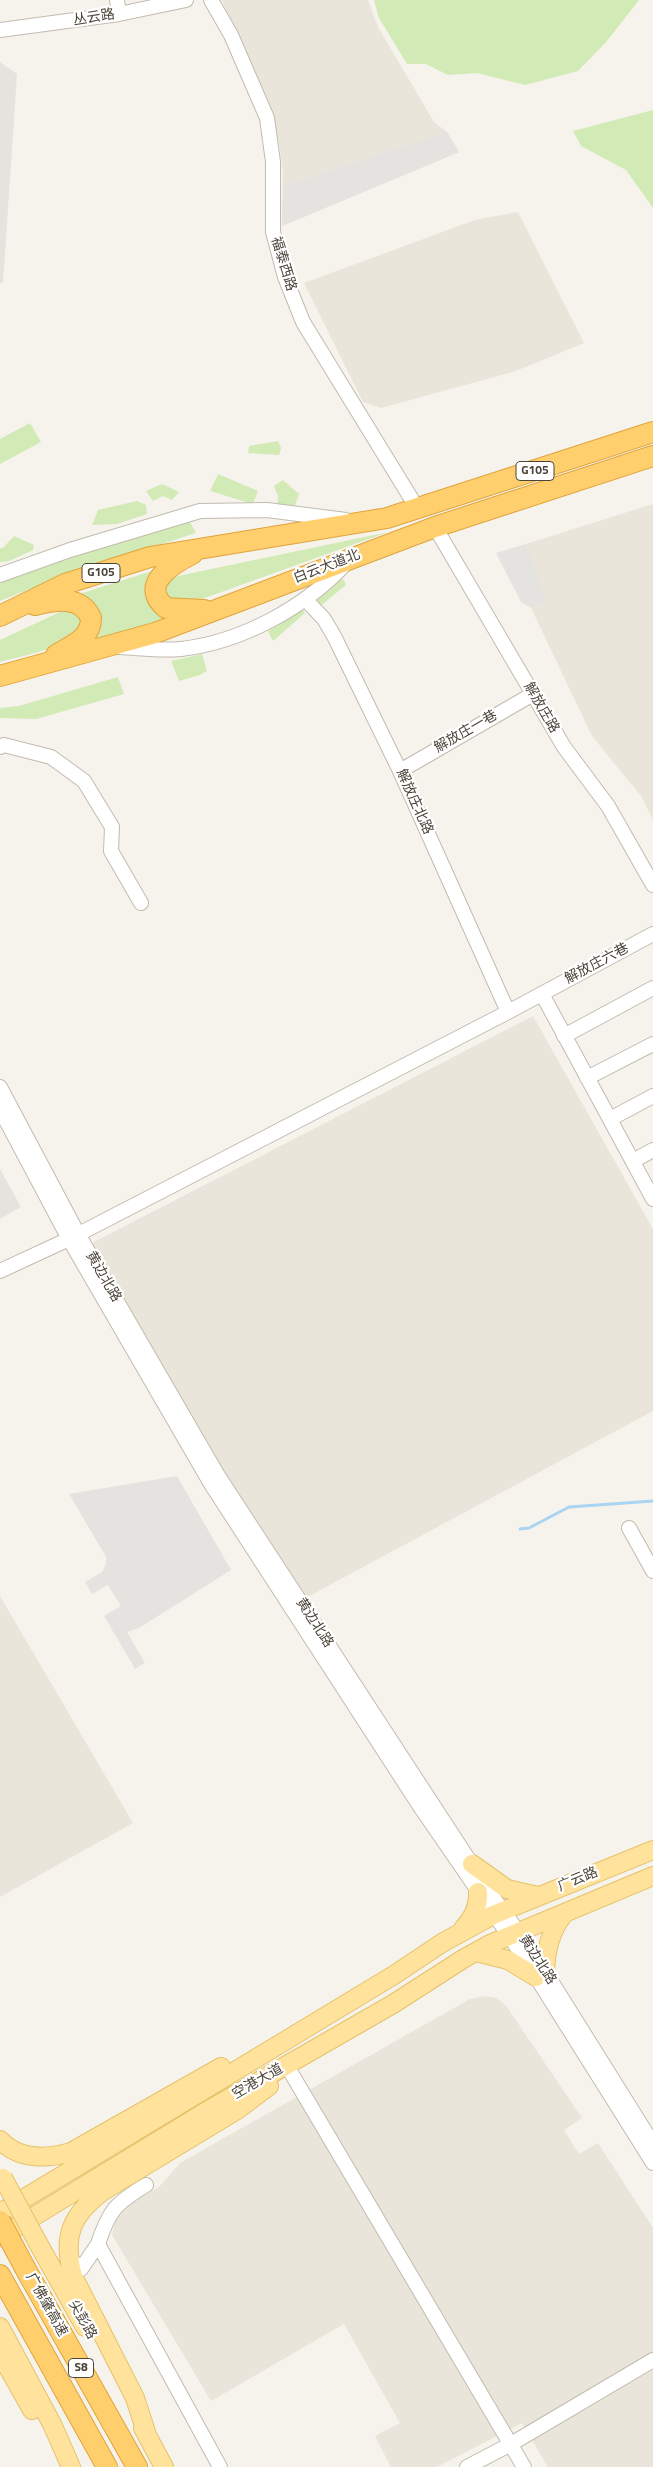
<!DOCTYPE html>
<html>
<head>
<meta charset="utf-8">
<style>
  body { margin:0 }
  canvas { display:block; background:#f6f3ec }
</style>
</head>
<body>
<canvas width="653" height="2467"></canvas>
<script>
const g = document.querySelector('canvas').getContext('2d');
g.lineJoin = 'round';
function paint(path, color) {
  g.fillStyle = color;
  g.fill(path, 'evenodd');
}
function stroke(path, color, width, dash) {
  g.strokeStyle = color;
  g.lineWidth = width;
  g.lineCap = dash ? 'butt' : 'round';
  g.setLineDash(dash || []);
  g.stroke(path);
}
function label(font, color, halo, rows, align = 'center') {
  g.font = font + ' "Titillium Web","Noto Sans SC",sans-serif';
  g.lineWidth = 4.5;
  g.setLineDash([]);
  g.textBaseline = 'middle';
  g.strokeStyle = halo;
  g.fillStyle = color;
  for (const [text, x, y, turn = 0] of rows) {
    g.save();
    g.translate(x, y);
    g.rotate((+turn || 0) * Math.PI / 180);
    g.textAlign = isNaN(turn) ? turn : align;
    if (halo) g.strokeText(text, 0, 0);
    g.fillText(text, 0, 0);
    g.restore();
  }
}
paint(new Path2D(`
  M 222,0 L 368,0 L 378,27 L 434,122 L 447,132 L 459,152 L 282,226 L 283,170 L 278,137 L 269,108 Z
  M 518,212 L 584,343 L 516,371 L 381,408 L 363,402 L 304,283 L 475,220 Z
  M 653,504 L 653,820 L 641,796 L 592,736 L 531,608 L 546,603 L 526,544 Z
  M 533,1016 L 653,1229 L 653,1411 L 300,1601 L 90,1244 Z
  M 0,1596 L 133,1823 L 0,1897 Z
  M 484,1996 L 497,1998 L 507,2007 L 582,2118 L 564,2130 L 579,2154 L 598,2143 L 653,2228 L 653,2467 L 548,2467 L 522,2423 L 437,2467 L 391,2467 L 375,2436 L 400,2423 L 344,2324 L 211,2401 L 112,2235 L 118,2210 L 159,2187 L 180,2163 L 470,1999 Z`), '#eae5da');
paint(new Path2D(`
  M 0,62 L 17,74 L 3,283 L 0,283 Z
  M 0,1169 L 21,1207 L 0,1219 Z`), '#e6e2dd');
paint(new Path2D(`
  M 374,0 L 639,0 L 607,41 L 578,71 L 525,85 L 477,73 L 448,75 L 426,64 L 407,64 L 379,18 Z
  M 653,110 L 653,208 L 626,170 L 581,146 L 573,131 Z
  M 30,423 L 41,442 L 0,464 L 0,439 Z
  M 278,441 L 281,448 L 279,455 L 248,453 L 249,446 Z
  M 218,474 L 258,491 L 253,504 L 210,491 Z
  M 283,480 L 299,494 L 295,506 L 277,506 L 278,496 L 274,486 Z
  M 162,484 L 179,492 L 172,500 L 163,496 L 153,501 L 146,491 Z
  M 137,501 L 146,505 L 147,514 L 117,524 L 92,525 L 98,510 Z
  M 183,520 L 189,520 L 196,533 L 65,575 L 0,601 L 0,582 Z
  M 388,532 L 191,603 L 180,605 L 165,595 C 164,584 168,580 178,576 Z
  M 14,536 L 34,545 L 33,550 L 9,561 L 0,562 L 0,548 L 3,548 Z
  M 152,571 C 154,594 139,603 166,618 L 167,621 L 87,646 L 93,638 L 73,596 Z
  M 340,579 L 344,580 L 346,585 L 319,607 L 316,604 L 316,599 Z
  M 303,610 L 305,613 L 273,641 L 268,631 Z
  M 62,611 L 75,613 L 82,623 C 76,647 21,656 0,662 L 0,640 Z
  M 202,654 L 207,671 L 200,675 L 179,681 L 171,661 Z
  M 118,677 L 124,694 L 36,719 L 0,718 L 0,708 L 19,706 Z`), '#d2eab5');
paint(new Path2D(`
  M 447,132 L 459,152 L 282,226 L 283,186 Z
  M 526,544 L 547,603 L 531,608 L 521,602 L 496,553 Z
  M 177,1476 L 231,1570 L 139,1628 L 127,1632 L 145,1663 L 135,1669 L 104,1616 L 121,1606 L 108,1585 L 92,1594 L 85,1582 L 102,1572 L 106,1564 L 106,1557 L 69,1494 Z`), '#e5e3e0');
stroke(new Path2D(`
  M 520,1529 L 529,1528 L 569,1507 L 653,1501`), '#a9d4f2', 3);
const minor = new Path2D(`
  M 117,0 L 119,14
  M 211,0 L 231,35 L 267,118 L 273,162 L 273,232 L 285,277 L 303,322 L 417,508
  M 0,30 L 119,14 L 186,0
  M 435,527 L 564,747 L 608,806 L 653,885
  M 0,575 L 70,550 L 200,511 L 267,510 L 346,520
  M 306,600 L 324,619 L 334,636 L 400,771 L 508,1012
  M 119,647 C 140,648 160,651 181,649 C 242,642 306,607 347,562
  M 0,747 L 4,745 L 51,757 L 84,781 L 112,827 L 111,851 L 141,903
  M 400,771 L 533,694
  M 542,994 L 653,1199
  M 564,1036 L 653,988
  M 587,1078 L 653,1044
  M 0,1087 L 78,1234 L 217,1474 L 497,1903 L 531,1949 L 653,2144
  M 0,1109 L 69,1239 L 211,1484 L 419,1805 L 523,1956 L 653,2163
  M 610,1119 L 653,1096
  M 633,1161 L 653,1150
  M 0,1271 L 69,1239 L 508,1012 L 653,934
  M 629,1528 L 653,1571
  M 287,2066 L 524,2467
  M 146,2185 C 116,2203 109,2210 98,2244 L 220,2467
  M 68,2257 L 81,2269 L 98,2244
  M 467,2467 L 511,2444 L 653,2360`);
const major = new Path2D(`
  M 472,1864 L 507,1889 L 538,1896
  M 463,1929 C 473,1917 479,1907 478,1892
  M 476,1952 L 508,1960 L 536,1977
  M 545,1972 C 546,1950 550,1931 564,1914
  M 0,2140 C 19,2160 47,2159 71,2152 L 221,2067
  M 0,2213 L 394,1975 L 442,1943 L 493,1915 L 653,1850
  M 0,2237 L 212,2108 L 393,2004 L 463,1959 L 490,1944 L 653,1876
  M 38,2243 L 85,2327
  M 0,2327 L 52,2424 L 71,2467
  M 0,2353 L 32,2410
  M 143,2428 L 164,2467
  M 148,2438 L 135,2398 L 73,2276 C 62,2237 71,2215 103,2191 L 237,2110 L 269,2086`);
const highway = new Path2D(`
  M 192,554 C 172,564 138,585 166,608 L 204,610
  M 35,605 C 55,600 81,595 91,618 C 91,639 72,645 56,655
  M 0,616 L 65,584 L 150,557 L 387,518 L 653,432
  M 0,676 L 155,633 L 435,527 L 653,456
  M 25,2268 L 137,2467
  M 0,2275 L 107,2467`);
stroke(minor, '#c2bbae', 16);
stroke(major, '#e6c16a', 20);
stroke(highway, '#e0a43c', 22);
stroke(minor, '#fff', 14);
stroke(major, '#ffe39c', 18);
stroke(highway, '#ffcf6e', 20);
const majorBridge = new Path2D(`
  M 3,2178 L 38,2243`);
const highwayBridge = new Path2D(`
  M 0,2221 L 25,2268`);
stroke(majorBridge, '#e6c16a', 20, []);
stroke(highwayBridge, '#e0a43c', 22, []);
stroke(majorBridge, '#ffe39c', 18);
stroke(highwayBridge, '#ffcf6e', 20);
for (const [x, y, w] of [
  [535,471,38],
  [101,573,38],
  [81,2368,25]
]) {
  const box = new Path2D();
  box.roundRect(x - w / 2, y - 9.5, w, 19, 4);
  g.fillStyle = '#fff';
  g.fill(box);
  stroke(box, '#4b4439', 1);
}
label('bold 12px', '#4b4439', null, [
  ["G105",535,471],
  ["G105",101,573],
  ["S8",81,2368]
]);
label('14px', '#4b4439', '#fff', [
  ["丛云路",94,18,-9],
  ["福泰西路",283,264,73],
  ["白云大道北",327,567,-21],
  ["解放庄路",541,708,60],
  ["解放庄一巷",466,732,-30],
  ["解放庄北路",414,802,66],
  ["解放庄六巷",597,964,-28],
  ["黄边北路",103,1277,60],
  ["黄边北路",314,1623,57],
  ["广云路",578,1880,-22],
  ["黄边北路",537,1960,57],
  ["空港大道",258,2082,-30],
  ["广佛肇高速",46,2305,61],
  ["尖彭路",82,2320,61]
]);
</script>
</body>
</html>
